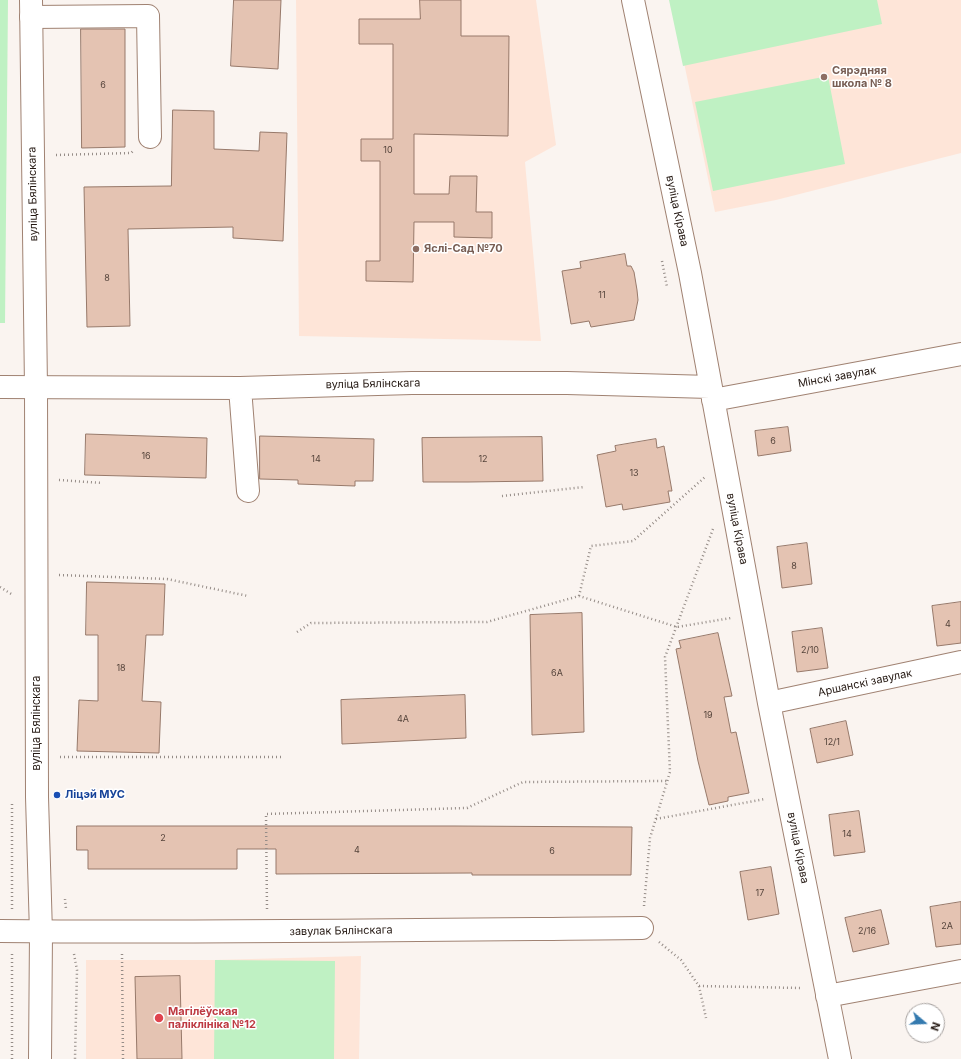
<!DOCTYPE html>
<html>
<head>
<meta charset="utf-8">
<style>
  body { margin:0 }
  #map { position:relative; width:961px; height:1059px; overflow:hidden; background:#faf4f0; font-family:Inter,sans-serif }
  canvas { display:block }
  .north { position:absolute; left:905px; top:1003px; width:40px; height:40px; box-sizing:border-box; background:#fff; border:1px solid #a8a3a1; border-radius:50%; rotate:109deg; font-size:11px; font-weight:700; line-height:16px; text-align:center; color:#251913 }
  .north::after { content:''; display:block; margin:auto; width:14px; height:18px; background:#347aaf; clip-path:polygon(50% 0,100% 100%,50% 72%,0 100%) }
</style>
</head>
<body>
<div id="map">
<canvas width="961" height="1059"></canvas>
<div class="north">N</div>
</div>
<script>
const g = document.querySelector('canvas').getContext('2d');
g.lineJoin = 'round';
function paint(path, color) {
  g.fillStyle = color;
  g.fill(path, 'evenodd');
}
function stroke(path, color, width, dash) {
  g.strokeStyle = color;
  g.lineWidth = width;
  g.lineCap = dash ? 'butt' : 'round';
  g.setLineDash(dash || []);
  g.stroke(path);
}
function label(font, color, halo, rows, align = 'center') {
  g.font = font + ' Inter,sans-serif';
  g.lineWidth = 3;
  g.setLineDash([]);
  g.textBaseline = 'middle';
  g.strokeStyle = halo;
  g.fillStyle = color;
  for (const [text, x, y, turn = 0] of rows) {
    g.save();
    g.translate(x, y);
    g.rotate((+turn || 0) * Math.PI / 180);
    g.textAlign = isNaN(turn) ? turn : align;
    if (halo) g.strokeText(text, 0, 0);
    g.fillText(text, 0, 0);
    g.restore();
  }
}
paint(new Path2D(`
  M 296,0 L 536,0 L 556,145 L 525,162 L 541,341 L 299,336 Z
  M 671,0 L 961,0 L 961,153 L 776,200 L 715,212 Z
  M 361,956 L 359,1059 L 86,1059 L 86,960 L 215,960 Z`), '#fee5d8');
paint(new Path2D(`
  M 0,0 L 8,0 L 5,323 L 0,323 Z
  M 669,0 L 877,0 L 882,24 L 683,66 Z
  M 828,76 L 845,164 L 713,191 L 695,102 Z
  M 215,960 L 335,961 L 334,1059 L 214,1059 Z`), '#bff1c3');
const building = new Path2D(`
  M 234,0 L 281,0 L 278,69 L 231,66 Z
  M 420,0 L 461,0 L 461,36 L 509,36 L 508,136 L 414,134 L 414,194 L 449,194 L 450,176 L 477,176 L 476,212 L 492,212 L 492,238 L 454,237 L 454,222 L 414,222 L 413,282 L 366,281 L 366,261 L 380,261 L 380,161 L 361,161 L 361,139 L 393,139 L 393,44 L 359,44 L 359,19 L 420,19 Z
  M 81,29 L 125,29 L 125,147 L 82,148 Z
  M 173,110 L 214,111 L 214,149 L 259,151 L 260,132 L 287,133 L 283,241 L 233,238 L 233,227 L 128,229 L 130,326 L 87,327 L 84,187 L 171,186 Z
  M 625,254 L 627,266 L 631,266 L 634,272 L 637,290 L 638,300 L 634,320 L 591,327 L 589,321 L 571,324 L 562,271 L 581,268 L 580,262 Z
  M 788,427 L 791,451 L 758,456 L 755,431 Z
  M 86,434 L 207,438 L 206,478 L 85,475 Z
  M 260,436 L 374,439 L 373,481 L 355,481 L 355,486 L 298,484 L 298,480 L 260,479 Z
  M 542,437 L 543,481 L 468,482 L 423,482 L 422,438 Z
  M 656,439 L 657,448 L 664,446 L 672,491 L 668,491 L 670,502 L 623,510 L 622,504 L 606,507 L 597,455 L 616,451 L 615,446 Z
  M 807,543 L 812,584 L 782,588 L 777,547 Z
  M 87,582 L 165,584 L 163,635 L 146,635 L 142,701 L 161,702 L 159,753 L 77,751 L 79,700 L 98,701 L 98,635 L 86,635 Z
  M 961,602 L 961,643 L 937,646 L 932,606 Z
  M 582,613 L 584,732 L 532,735 L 530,615 Z
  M 822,628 L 828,668 L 797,672 L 792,632 Z
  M 718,633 L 732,696 L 724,697 L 731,733 L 736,732 L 749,793 L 728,797 L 728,801 L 709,805 L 698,761 L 676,649 L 681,648 L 679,641 Z
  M 465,695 L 466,738 L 342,744 L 341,700 Z
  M 846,721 L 853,755 L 817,763 L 810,729 Z
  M 859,811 L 865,852 L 834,856 L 829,815 Z
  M 77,826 L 455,826 L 632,827 L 631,875 L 472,875 L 472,873 L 276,874 L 276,849 L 237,849 L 237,869 L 88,869 L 88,850 L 77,850 Z
  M 771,867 L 779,914 L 748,920 L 740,872 Z
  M 961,902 L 961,944 L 936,947 L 930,907 Z
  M 881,910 L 889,944 L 853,952 L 845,918 Z
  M 180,976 L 182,1059 L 137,1059 L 135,977 Z`);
paint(building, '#e4c3b2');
stroke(building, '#97796a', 1);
const minor = new Path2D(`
  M 633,0 L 690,273 L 769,703 L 840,1059
  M 31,17 L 148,16 L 150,137
  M 0,387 L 240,388 L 412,383 L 567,383 L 710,387
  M 240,388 L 248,491
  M 713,400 L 961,354
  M 769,703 L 961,662
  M 0,931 C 214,933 428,930 642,928
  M 827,996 L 961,971`);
const major = new Path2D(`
  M 31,0 L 36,388 L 37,797 L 41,933 L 40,1059`);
stroke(minor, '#a08272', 24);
stroke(major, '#a08272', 24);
stroke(new Path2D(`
  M 56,155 L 131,153 L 133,151
  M 662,261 L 667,287
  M 59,480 L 102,483
  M 502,496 L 584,487
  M 59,575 L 167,579 L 248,596
  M 0,587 L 13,595
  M 579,596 L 591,546 L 633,541 L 705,477
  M 297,632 L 311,623 L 487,622 L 579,596 L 677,627 L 731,618
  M 60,757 L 283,757
  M 656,819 L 765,799
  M 65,899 L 66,909
  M 644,906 L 650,838 L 670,772 L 665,657 L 713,529
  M 12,909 L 12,804
  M 267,909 L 266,814 L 467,808 L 523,782 L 667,781
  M 659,942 L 681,960 L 699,986 L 802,988
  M 12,954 L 12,1059
  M 74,954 L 77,970 L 75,1059
  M 122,954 L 123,1059
  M 699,986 L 706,1018`), '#958c87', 2.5, [1, 3]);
stroke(minor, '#fff', 22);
stroke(major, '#fff', 22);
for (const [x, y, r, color] of [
  [824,77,4,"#8d6e63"],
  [416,249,4,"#8d6e63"],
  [57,795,4,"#1a4fb4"],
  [159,1018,5,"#e0444e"]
]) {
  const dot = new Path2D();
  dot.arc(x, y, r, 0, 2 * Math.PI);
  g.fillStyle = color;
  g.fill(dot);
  stroke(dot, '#fff', 1.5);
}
label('9px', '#55443b', null, [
  ["6",103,85],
  ["10",388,150],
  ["8",107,278],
  ["11",602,295],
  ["6",773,441],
  ["16",146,456],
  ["14",316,459],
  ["12",483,459],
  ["13",634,473],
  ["8",794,566],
  ["4",948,624],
  ["2/10",810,650],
  ["18",121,668],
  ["6А",557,673],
  ["19",708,715],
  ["4А",403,719],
  ["12/1",832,742],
  ["14",847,834],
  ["2",163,838],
  ["4",357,850],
  ["6",552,851],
  ["17",760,893],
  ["2А",947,926],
  ["2/16",867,931]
]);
label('bold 11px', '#785e54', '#fff', [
  ["Сярэдняя",832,71],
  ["школа № 8",832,84],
  ["Яслі-Сад №70",424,249]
], 'left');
label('11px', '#251913', '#fff', [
  ["вуліца Бялінскага",33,194,-91],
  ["вуліца Кірава",677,211,78],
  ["Мінскі завулак",837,377,-10],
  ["вуліца Бялінскага",373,384,-1],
  ["вуліца Кірава",737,529,79],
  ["Аршанскі завулак",865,683,-12],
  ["вуліца Бялінскага",37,723,-90],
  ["вуліца Кірава",798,848,79],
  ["завулак Бялінскага",341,931,-1]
]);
label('bold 11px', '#164399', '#fff', [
  ["Ліцэй МУС",65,795]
], 'left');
label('bold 11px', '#be3a42', '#fff', [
  ["Магілёўская",168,1012],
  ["паліклініка №12",168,1025]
], 'left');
</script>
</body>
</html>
